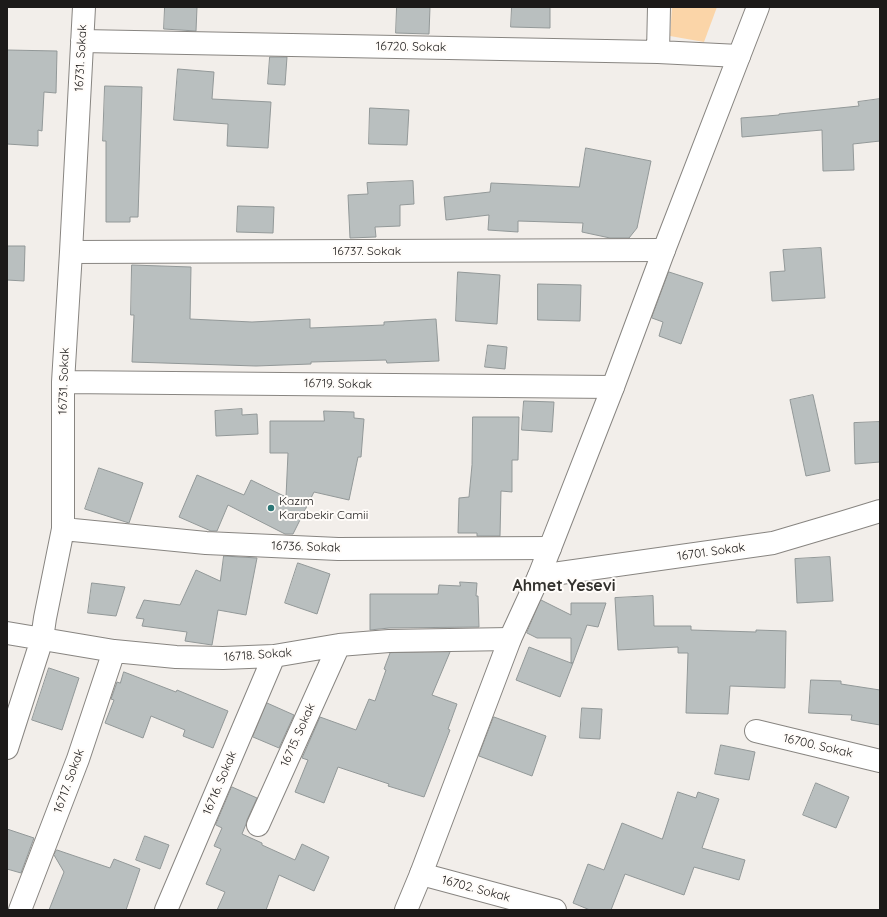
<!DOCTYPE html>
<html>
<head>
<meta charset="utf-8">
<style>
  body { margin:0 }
  #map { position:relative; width:887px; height:917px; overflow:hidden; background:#f2eeea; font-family:Quicksand,sans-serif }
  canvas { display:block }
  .frame { position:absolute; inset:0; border:8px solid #1c1a19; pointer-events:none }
</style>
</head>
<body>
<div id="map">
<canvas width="887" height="917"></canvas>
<div class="frame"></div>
</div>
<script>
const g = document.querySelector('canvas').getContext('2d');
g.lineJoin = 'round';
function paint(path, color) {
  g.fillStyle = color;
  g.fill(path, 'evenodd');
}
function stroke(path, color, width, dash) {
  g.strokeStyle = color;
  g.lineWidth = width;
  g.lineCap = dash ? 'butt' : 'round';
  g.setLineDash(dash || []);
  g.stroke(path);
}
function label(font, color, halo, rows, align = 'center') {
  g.font = font + ' Quicksand,sans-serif';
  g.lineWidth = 4;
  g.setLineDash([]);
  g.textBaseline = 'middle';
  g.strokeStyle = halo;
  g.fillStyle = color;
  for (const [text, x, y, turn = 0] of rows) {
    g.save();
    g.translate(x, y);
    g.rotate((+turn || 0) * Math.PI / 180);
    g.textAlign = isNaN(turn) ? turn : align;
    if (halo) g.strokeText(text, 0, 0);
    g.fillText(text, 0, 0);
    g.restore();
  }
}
paint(new Path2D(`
  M 672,7 L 717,7 L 704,42 L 670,36 Z`), '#fbd5a8');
const building = new Path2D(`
  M 165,7 L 197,7 L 196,31 L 164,29 Z
  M 397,7 L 430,7 L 429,34 L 396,33 Z
  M 512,7 L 550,7 L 550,28 L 511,27 Z
  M 7,50 L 57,51 L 56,93 L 44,92 L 42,131 L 38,130 L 38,146 L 7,144 Z
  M 270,57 L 287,57 L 285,85 L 268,84 Z
  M 178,69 L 214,72 L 212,99 L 271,102 L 268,148 L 227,146 L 228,124 L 174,120 Z
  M 105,86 L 142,87 L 138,217 L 130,217 L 130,222 L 106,222 L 106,141 L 103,141 Z
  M 880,99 L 880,141 L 853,144 L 854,170 L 823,171 L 822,130 L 742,137 L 741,118 L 779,115 L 779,114 L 859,106 L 858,102 Z
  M 370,108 L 409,110 L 407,145 L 369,144 Z
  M 586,148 L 651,161 L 637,228 L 629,238 L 610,238 L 582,232 L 583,223 L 518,221 L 518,232 L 488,230 L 489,215 L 446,220 L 444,197 L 490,192 L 491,183 L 579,187 Z
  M 413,181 L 414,204 L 400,205 L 400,226 L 375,227 L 376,237 L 350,238 L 348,195 L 368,194 L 367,183 Z
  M 238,206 L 274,207 L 273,233 L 237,232 Z
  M 7,246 L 25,246 L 24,281 L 7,280 Z
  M 821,248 L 825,298 L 772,301 L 770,272 L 785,271 L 783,250 Z
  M 132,265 L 191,267 L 190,319 L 252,322 L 310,319 L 310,328 L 384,325 L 384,322 L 436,319 L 439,361 L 387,363 L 386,360 L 311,362 L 311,364 L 256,366 L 132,362 L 134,315 L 131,315 Z
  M 458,272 L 500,275 L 497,324 L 456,321 Z
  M 669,272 L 703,283 L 681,344 L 659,336 L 663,322 L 652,318 Z
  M 538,284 L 581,285 L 580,321 L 538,320 Z
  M 488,345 L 507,347 L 505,369 L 485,367 Z
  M 813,395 L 830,471 L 806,476 L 790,400 Z
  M 524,401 L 554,402 L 552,432 L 522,430 Z
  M 242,409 L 242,415 L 257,414 L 258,434 L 216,436 L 215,411 Z
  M 324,411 L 354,412 L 354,418 L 364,419 L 361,457 L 358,457 L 349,500 L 314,492 L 293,534 L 285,534 L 228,505 L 217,531 L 211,531 L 179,517 L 197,475 L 244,495 L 251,480 L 286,497 L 288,453 L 270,453 L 270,421 L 324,421 Z
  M 473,417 L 519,417 L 518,460 L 512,460 L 512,492 L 501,491 L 500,536 L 477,536 L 477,533 L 458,533 L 459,498 L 469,497 L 472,465 Z
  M 880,422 L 880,462 L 855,464 L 854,423 Z
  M 99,468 L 143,483 L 129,523 L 85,509 Z
  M 224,556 L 257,558 L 246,615 L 218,610 L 212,645 L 185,641 L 187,632 L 142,626 L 144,619 L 136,618 L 144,600 L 180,605 L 196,570 L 220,581 Z
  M 830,557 L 833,601 L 797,603 L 795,559 Z
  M 298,563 L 330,574 L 317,614 L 285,603 Z
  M 460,582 L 477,583 L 476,596 L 478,596 L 479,627 L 389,628 L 370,630 L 370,594 L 438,594 L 439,585 L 460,586 Z
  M 92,583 L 125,587 L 116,616 L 88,613 Z
  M 653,596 L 654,626 L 691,626 L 691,630 L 756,632 L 756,630 L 786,631 L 785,688 L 730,686 L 728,714 L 686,713 L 688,653 L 678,653 L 678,647 L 618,650 L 615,598 Z
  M 541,600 L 571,615 L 571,603 L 606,603 L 598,627 L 587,625 L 573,663 L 571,663 L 573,663 L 560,697 L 516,680 L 529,647 L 571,663 L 571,638 L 537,638 L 527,633 Z
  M 450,652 L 432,695 L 457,704 L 448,729 L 450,730 L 424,797 L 388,786 L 389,784 L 338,767 L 324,803 L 295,792 L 308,760 L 302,758 L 320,717 L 356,730 L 369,699 L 375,701 L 386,670 L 384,669 L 390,653 Z
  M 49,668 L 79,678 L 62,730 L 32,720 Z
  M 124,672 L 176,692 L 177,690 L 228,711 L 213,748 L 183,736 L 185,730 L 151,716 L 143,738 L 105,723 L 114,700 L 111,699 L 117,682 L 120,683 Z
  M 811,680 L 841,681 L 841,684 L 880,690 L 880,725 L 851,720 L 852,715 L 809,713 Z
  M 267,703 L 294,715 L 279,748 L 253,737 Z
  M 582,708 L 602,709 L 600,739 L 580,738 Z
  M 494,717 L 546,736 L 532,776 L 479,756 Z
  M 721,745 L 755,752 L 749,780 L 715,774 Z
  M 816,783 L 849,797 L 836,828 L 803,815 Z
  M 232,787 L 257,798 L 247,820 L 246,824 L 242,834 L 262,843 L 262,845 L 295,860 L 302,844 L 329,857 L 314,891 L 279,875 L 266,910 L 217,910 L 225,892 L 206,884 L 221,849 L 214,846 L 222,828 L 216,825 Z
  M 678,792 L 696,798 L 698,792 L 719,799 L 702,848 L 745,860 L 739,880 L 694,867 L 684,895 L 625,874 L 611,910 L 590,910 L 573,903 L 588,864 L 604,870 L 622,823 L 662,839 Z
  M 7,829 L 34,838 L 21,873 L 7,869 Z
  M 145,836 L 169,845 L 160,869 L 136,860 Z
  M 57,850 L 110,868 L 114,859 L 140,869 L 126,910 L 49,910 L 64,872 L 54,855 Z`);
paint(building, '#b9bfbf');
stroke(building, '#929898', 1);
const minor = new Path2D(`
  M 82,41 L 658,52 L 739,56
  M 658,52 L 659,7
  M 71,252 L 664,250
  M 63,382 L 613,387
  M 63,529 L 206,543 L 338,549 L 550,548
  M 539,576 L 773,543 L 844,522 L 880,511
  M 7,633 L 114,651 L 176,657 L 223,658 L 274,656 L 339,645 L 389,641 L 510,639
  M 756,731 L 880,761
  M 7,748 L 42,639 L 45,618 L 63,529 L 63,382 L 71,252 L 84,7
  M 258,825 L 339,645
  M 421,874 L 555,910
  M 20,910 L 78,759 L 114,651
  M 166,910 L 274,656`);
const major = new Path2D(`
  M 406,910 L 421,874 L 510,639 L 539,576 L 613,387 L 664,250 L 758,7`);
stroke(minor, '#888581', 24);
stroke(major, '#888581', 24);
stroke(minor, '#fff', 22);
stroke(major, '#fff', 22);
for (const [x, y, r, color] of [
  [271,508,4,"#2d7777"]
]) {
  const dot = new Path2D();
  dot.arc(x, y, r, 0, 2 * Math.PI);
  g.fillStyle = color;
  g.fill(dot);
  stroke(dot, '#fffcf9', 1.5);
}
label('12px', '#1c1a19', '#fffcf9', [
  ["16720. Sokak",411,47,1],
  ["16731. Sokak",81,58,-87],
  ["16737. Sokak",367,251],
  ["16731. Sokak",64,381,-88],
  ["16719. Sokak",338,384,1],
  ["16736. Sokak",306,547,2],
  ["16701. Sokak",711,552,-8],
  ["16718. Sokak",258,655,-4],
  ["16715. Sokak",298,735,-66],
  ["16700. Sokak",818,746,13],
  ["16717. Sokak",69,781,-70],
  ["16716. Sokak",220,783,-67],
  ["16702. Sokak",476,889,15]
]);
label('12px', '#1c1a19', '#fffcf9', [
  ["Kazım",279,501],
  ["Karabekir Camii",279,515]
], 'left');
label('bold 16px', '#33312d', '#fffcf9', [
  ["Ahmet Yesevi",564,586]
]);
</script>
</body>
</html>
